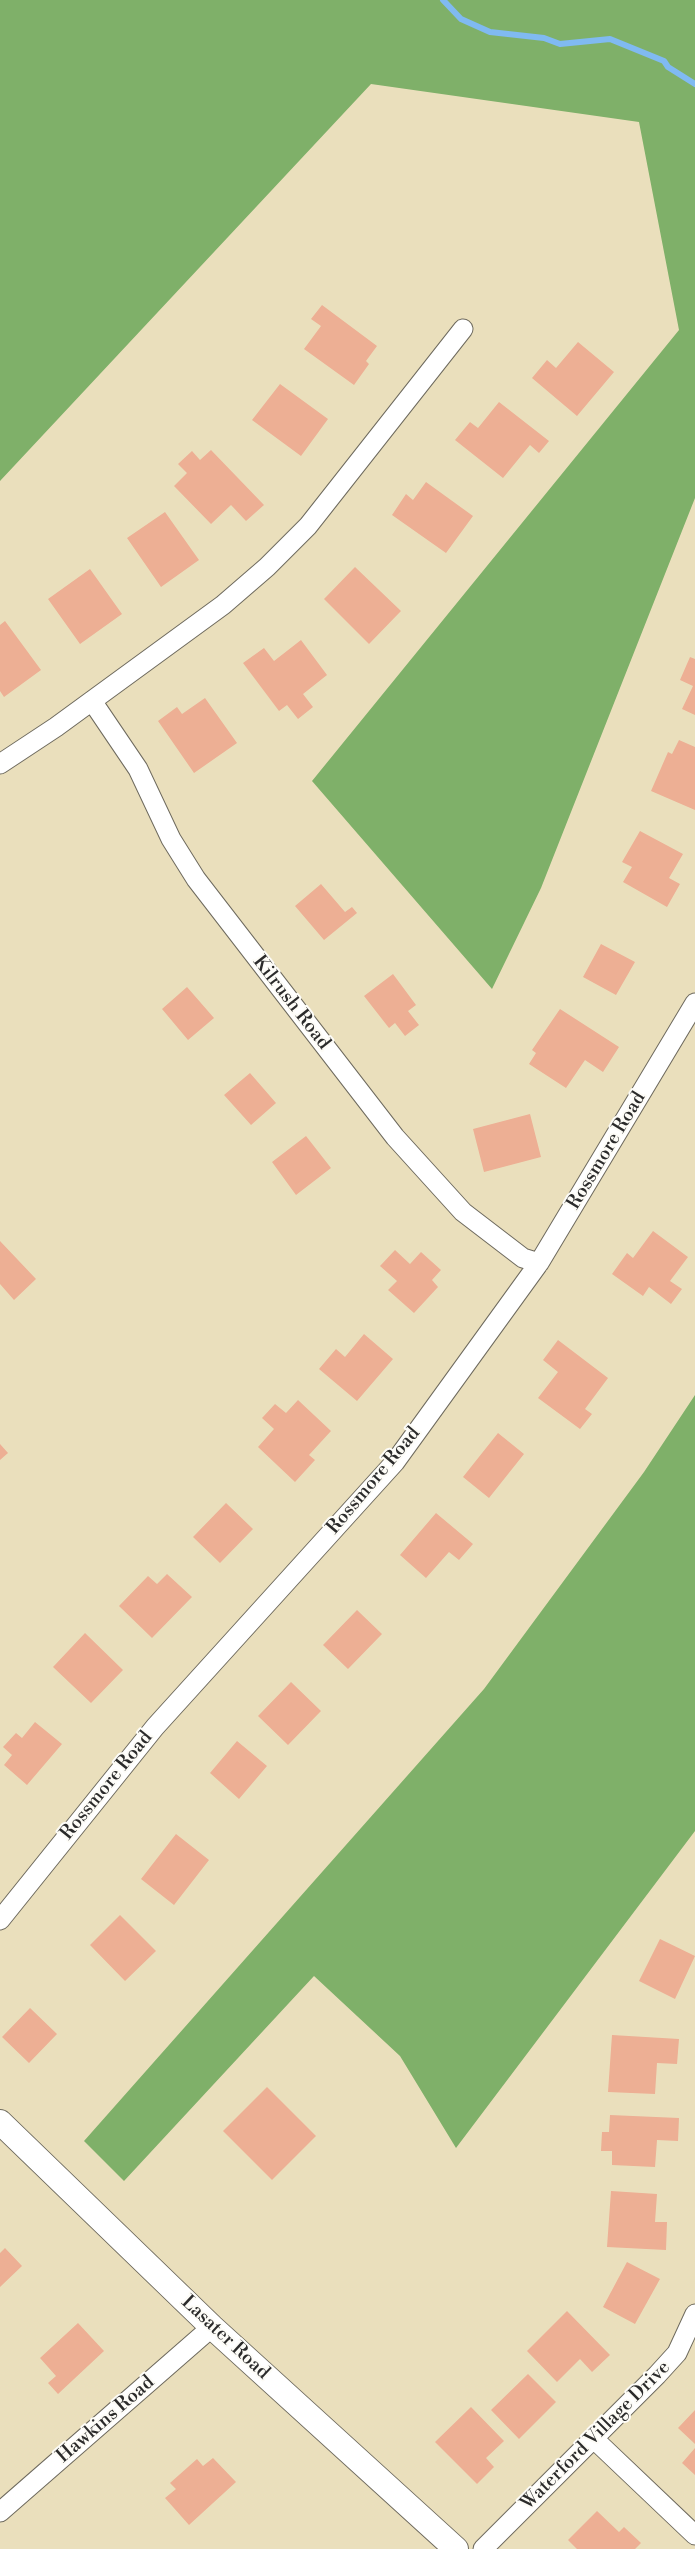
<!DOCTYPE html>
<html>
<head>
<meta charset="utf-8">
<style>
  body { margin:0 }
  canvas { display:block; background:#eadfbc }
</style>
</head>
<body>
<canvas width="695" height="2549"></canvas>
<script>
const g = document.querySelector('canvas').getContext('2d');
g.lineJoin = 'round';
function paint(path, color) {
  g.fillStyle = color;
  g.fill(path, 'evenodd');
}
function stroke(path, color, width, dash) {
  g.strokeStyle = color;
  g.lineWidth = width;
  g.lineCap = dash ? 'butt' : 'round';
  g.setLineDash(dash || []);
  g.stroke(path);
}
function label(font, color, halo, rows, align = 'center') {
  g.font = font + ' "Libre Bodoni",serif';
  g.lineWidth = 4;
  g.setLineDash([]);
  g.textBaseline = 'middle';
  g.strokeStyle = halo;
  g.fillStyle = color;
  for (const [text, x, y, turn = 0] of rows) {
    g.save();
    g.translate(x, y);
    g.rotate((+turn || 0) * Math.PI / 180);
    g.textAlign = isNaN(turn) ? turn : align;
    if (halo) g.strokeText(text, 0, 0);
    g.fillText(text, 0, 0);
    g.restore();
  }
}
paint(new Path2D(`
  M 0,0 L 695,0 L 695,498 L 541,888 L 492,989 L 312,781 L 679,330 L 639,122 L 371,84 L 0,481 Z
  M 695,1395 L 695,1831 L 456,2148 L 400,2056 L 314,1976 L 124,2181 L 84,2141 L 484,1689 L 644,1472 Z`), '#7fb069');
stroke(new Path2D(`
  M 443,0 L 461,19 L 490,32 L 544,38 L 560,44 L 610,39 L 664,61 L 668,67 L 695,84`), '#80baf1', 6);
paint(new Path2D(`
  M 322,305 L 377,346 L 366,361 L 369,364 L 354,385 L 304,349 L 321,326 L 311,319 Z
  M 578,342 L 614,372 L 577,416 L 532,378 L 547,360 L 556,368 Z
  M 280,384 L 328,419 L 301,456 L 252,420 Z
  M 499,402 L 549,441 L 539,453 L 530,445 L 503,478 L 455,440 L 470,422 L 478,428 Z
  M 211,450 L 264,505 L 246,521 L 231,505 L 211,524 L 174,486 L 187,473 L 178,464 L 192,451 L 200,460 Z
  M 426,482 L 473,516 L 446,553 L 392,515 L 406,494 L 413,500 Z
  M 165,512 L 199,560 L 161,587 L 127,538 Z
  M 355,567 L 401,611 L 369,644 L 324,599 Z
  M 90,569 L 122,614 L 80,644 L 48,599 Z
  M 5,621 L 41,670 L 4,697 L 0,691 L 0,625 Z
  M 301,640 L 327,675 L 303,694 L 313,707 L 298,719 L 287,705 L 279,711 L 243,663 L 264,648 L 274,661 Z
  M 690,657 L 695,659 L 695,715 L 682,709 L 693,686 L 680,680 Z
  M 205,698 L 237,743 L 194,773 L 158,721 L 177,707 L 182,714 Z
  M 679,740 L 695,747 L 695,810 L 651,791 L 668,752 L 672,754 Z
  M 640,831 L 683,854 L 669,878 L 680,884 L 667,907 L 623,882 L 632,867 L 622,862 Z
  M 321,884 L 345,912 L 352,907 L 357,913 L 324,940 L 295,906 Z
  M 601,944 L 635,962 L 616,995 L 583,977 Z
  M 393,974 L 416,1005 L 408,1011 L 419,1025 L 405,1036 L 395,1023 L 389,1028 L 364,996 Z
  M 187,987 L 214,1018 L 188,1040 L 162,1009 Z
  M 560,1009 L 619,1047 L 603,1072 L 585,1060 L 566,1088 L 529,1064 L 536,1053 L 532,1050 Z
  M 250,1073 L 276,1103 L 251,1125 L 224,1095 Z
  M 530,1114 L 541,1157 L 484,1172 L 473,1129 Z
  M 306,1136 L 331,1168 L 296,1195 L 272,1162 Z
  M 653,1231 L 688,1257 L 670,1281 L 682,1289 L 671,1304 L 649,1287 L 643,1296 L 612,1274 L 627,1253 L 633,1258 Z
  M 0,1241 L 36,1279 L 14,1300 L 0,1284 Z
  M 395,1250 L 410,1264 L 421,1252 L 441,1270 L 432,1280 L 438,1287 L 414,1313 L 388,1290 L 397,1281 L 380,1266 Z
  M 364,1334 L 393,1359 L 357,1401 L 319,1369 L 336,1349 L 345,1357 Z
  M 558,1340 L 608,1378 L 585,1409 L 592,1414 L 580,1429 L 538,1398 L 558,1372 L 543,1360 Z
  M 298,1400 L 331,1431 L 309,1455 L 315,1460 L 295,1482 L 258,1447 L 274,1429 L 262,1418 L 275,1404 L 286,1413 Z
  M 498,1433 L 524,1454 L 489,1498 L 463,1477 Z
  M 0,1444 L 8,1453 L 0,1460 Z
  M 226,1503 L 253,1529 L 220,1563 L 193,1537 Z
  M 436,1513 L 473,1544 L 459,1560 L 449,1552 L 426,1578 L 400,1555 Z
  M 167,1574 L 192,1597 L 152,1638 L 119,1606 L 148,1576 L 157,1584 Z
  M 357,1610 L 382,1634 L 348,1669 L 323,1645 Z
  M 85,1633 L 123,1670 L 91,1703 L 53,1667 Z
  M 291,1682 L 321,1711 L 288,1745 L 258,1716 Z
  M 35,1722 L 62,1744 L 27,1785 L 4,1765 L 12,1755 L 3,1747 L 16,1733 L 22,1738 Z
  M 237,1741 L 267,1766 L 239,1799 L 210,1773 Z
  M 176,1834 L 209,1860 L 174,1905 L 141,1879 Z
  M 120,1915 L 156,1951 L 125,1981 L 90,1945 Z
  M 660,1939 L 695,1956 L 675,1999 L 639,1981 Z
  M 30,2008 L 57,2034 L 29,2063 L 2,2037 Z
  M 612,2035 L 679,2039 L 677,2064 L 657,2063 L 655,2094 L 608,2092 Z
  M 267,2087 L 316,2136 L 272,2180 L 223,2131 Z
  M 610,2115 L 679,2118 L 678,2141 L 657,2140 L 655,2167 L 612,2165 L 612,2151 L 601,2151 L 602,2132 L 609,2132 Z
  M 611,2191 L 657,2194 L 655,2222 L 667,2222 L 666,2250 L 607,2247 Z
  M 5,2248 L 22,2266 L 0,2287 L 0,2253 Z
  M 627,2262 L 660,2279 L 635,2324 L 603,2307 Z
  M 567,2311 L 610,2355 L 592,2372 L 580,2359 L 557,2382 L 527,2351 Z
  M 78,2323 L 104,2351 L 58,2394 L 48,2383 L 56,2376 L 40,2358 Z
  M 528,2374 L 556,2402 L 519,2439 L 491,2410 Z
  M 471,2407 L 504,2441 L 486,2458 L 494,2467 L 477,2484 L 435,2442 Z
  M 695,2410 L 695,2444 L 678,2428 Z
  M 695,2448 L 695,2475 L 682,2463 Z
  M 213,2458 L 236,2482 L 189,2525 L 165,2498 L 176,2489 L 170,2483 L 197,2459 L 203,2466 Z
  M 597,2511 L 619,2532 L 624,2527 L 641,2543 L 635,2549 L 577,2549 L 568,2540 Z`), '#edaf94');
const minor = new Path2D(`
  M 92,701 L 138,769 L 171,839 L 196,879 L 395,1137 L 463,1212 L 523,1258 L 539,1263
  M 0,764 L 56,727 L 223,605 L 267,567 L 308,526 L 463,329
  M 0,1920 L 155,1727 L 395,1462 L 539,1263 L 695,1003
  M 594,2439 L 695,2535
  M 0,2512 L 212,2327
  M 483,2549 L 657,2375 L 677,2353 L 695,2314`);
const tertiary = new Path2D(`
  M 0,2122 L 212,2327 L 456,2549`);
stroke(minor, '#6e6a5e', 21);
stroke(tertiary, '#6e6a5e', 26);
stroke(minor, '#fff', 19);
stroke(tertiary, '#fff', 24);
label('19px', '#2b2b2b', '#fdfcf7', [
  ["Kilrush Road",291,1003,52],
  ["Rossmore Road",607,1151,-59],
  ["Rossmore Road",374,1481,-50],
  ["Rossmore Road",107,1786,-51],
  ["Lasater Road",225,2338,43],
  ["Hawkins Road",106,2420,-41],
  ["Waterford Village Drive",596,2436,-45]
]);
</script>
</body>
</html>
